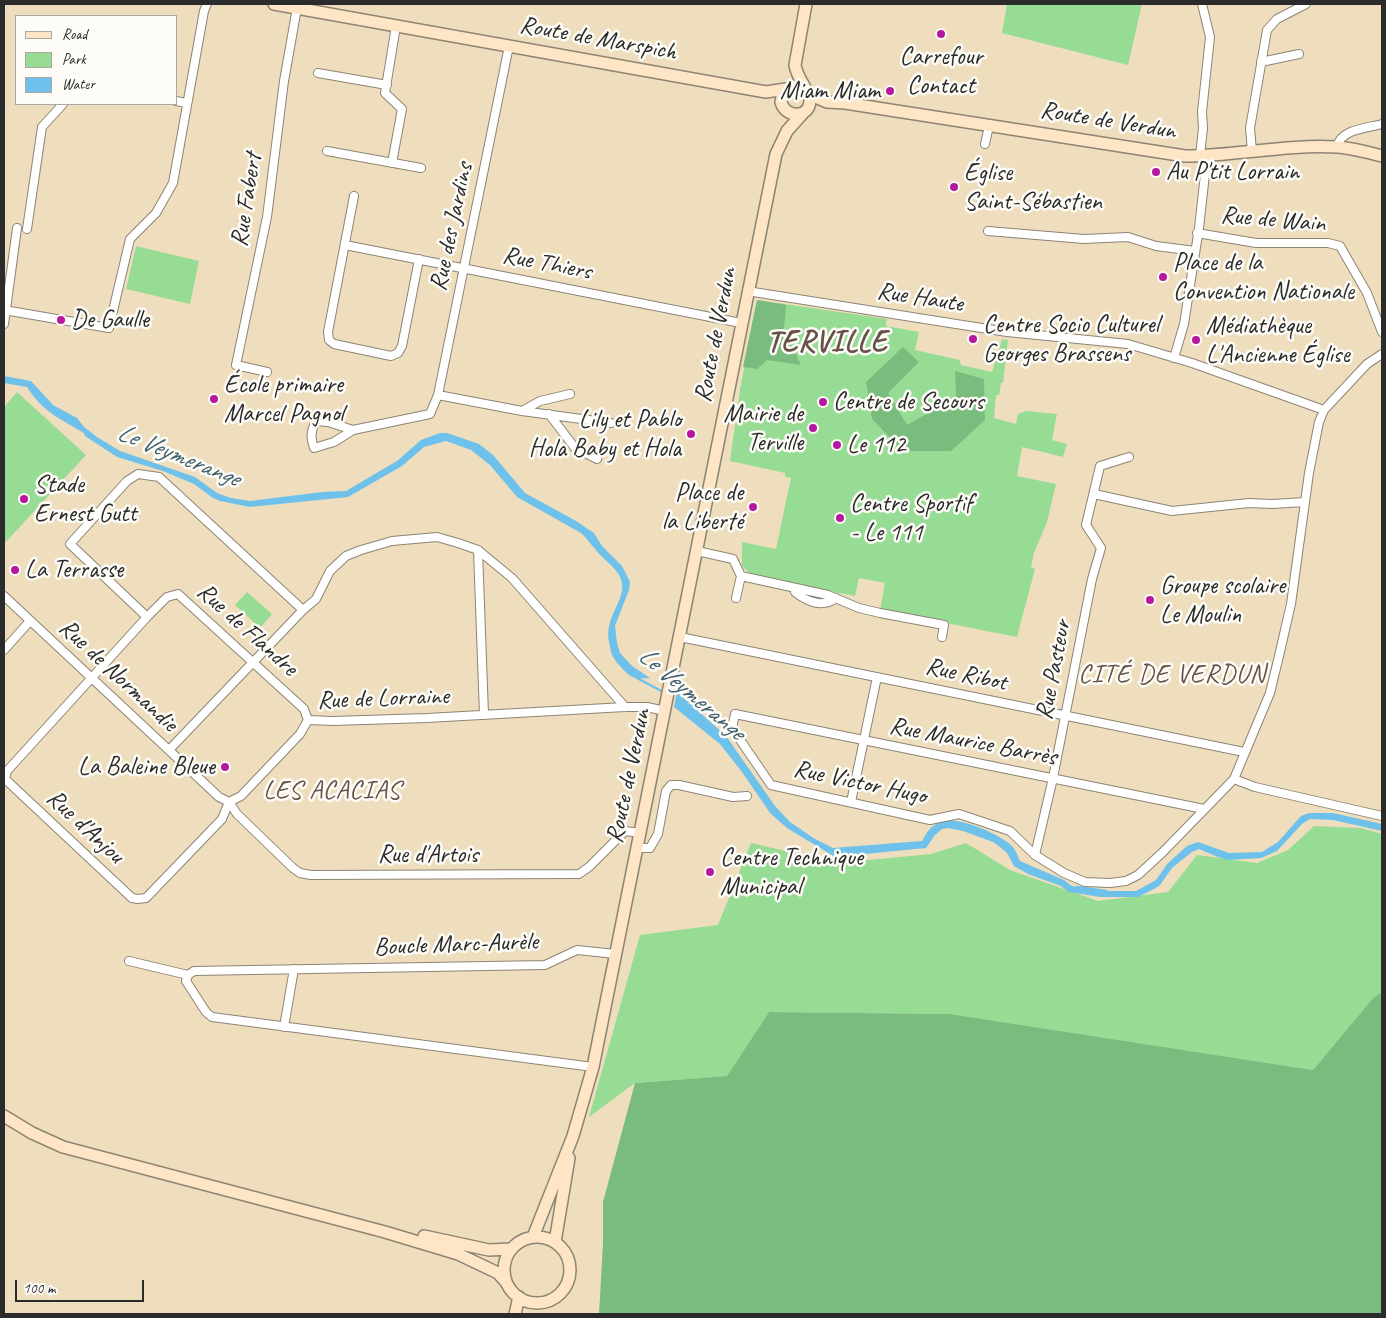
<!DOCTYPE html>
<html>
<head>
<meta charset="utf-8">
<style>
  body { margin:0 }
  #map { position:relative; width:1386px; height:1318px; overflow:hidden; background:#efdebe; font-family:Caveat,sans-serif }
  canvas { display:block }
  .frame { position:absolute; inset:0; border:5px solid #2b2b2b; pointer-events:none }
  .legend { position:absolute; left:15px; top:15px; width:162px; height:90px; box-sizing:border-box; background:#fdfcf7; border:1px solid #a9a8a5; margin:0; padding:6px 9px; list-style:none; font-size:15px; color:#2b2b2b }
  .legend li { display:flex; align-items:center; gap:10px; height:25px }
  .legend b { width:25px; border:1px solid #a9a8a5 }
  .scale { position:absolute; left:15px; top:1280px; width:129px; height:22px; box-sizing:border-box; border:2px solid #2b2b2b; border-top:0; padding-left:6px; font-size:15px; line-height:18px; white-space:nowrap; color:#2b2b2b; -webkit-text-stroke:4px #fdfcf7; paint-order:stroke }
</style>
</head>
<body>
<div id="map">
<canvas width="1386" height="1318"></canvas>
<div class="frame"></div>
<ul class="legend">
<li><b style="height:6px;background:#fde5c5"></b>Road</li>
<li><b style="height:14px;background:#97dc94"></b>Park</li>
<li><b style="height:14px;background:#6dc1ea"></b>Water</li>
</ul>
<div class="scale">100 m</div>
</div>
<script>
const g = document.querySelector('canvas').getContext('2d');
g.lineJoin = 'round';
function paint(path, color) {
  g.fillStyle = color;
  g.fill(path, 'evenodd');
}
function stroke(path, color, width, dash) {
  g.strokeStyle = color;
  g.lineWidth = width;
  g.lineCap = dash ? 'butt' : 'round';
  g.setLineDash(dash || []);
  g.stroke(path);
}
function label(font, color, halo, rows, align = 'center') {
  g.font = font + ' Caveat,sans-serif';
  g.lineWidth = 5;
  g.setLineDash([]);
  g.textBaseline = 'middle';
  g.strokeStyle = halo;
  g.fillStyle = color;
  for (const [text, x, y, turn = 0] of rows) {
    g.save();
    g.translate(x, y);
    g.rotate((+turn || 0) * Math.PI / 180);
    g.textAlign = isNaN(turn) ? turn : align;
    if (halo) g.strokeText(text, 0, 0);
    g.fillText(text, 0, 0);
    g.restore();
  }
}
paint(new Path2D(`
  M 1007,4 L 1142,4 L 1128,65 L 1002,33 Z
  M 136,246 L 199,261 L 190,304 L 126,289 Z
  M 757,300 L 887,319 L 886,326 L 919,332 L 915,350 L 960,360 L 961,365 L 992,372 L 1002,339 L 1008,340 L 1003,383 L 1001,383 L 999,395 L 996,395 L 994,418 L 1016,424 L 1018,414 L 1026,411 L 1057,414 L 1052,440 L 1067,444 L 1063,457 L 1022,447 L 1017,476 L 1056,484 L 1047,522 L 1034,553 L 1031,567 L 1035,569 L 1017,637 L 880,610 L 885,583 L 859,578 L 855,596 L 754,577 L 742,566 L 742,542 L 776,549 L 791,478 L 785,477 L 785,473 L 730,461 L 740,390 Z
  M 17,392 L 86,455 L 4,544 L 4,407 Z
  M 247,592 L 272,614 L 260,628 L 235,605 Z
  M 1314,826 L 1361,828 L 1382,834 L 1382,992 L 1373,998 L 1313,1070 L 950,1014 L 769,1012 L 727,1076 L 635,1083 L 589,1117 L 640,935 L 718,925 L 751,843 L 837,863 L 931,854 L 966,843 L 1010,870 L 1098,901 L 1168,892 L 1197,855 L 1257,863 L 1288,850 Z`), '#97dc94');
paint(new Path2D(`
  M 757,300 L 786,305 L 784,329 L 801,365 L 767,360 L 757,369 L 743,367 Z
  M 903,347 L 919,362 L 888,393 L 907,425 L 956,397 L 955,371 L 984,379 L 985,420 L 951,451 L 903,451 L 872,419 L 866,382 Z
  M 1382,992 L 1382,1314 L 599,1314 L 603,1244 L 603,1202 L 635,1083 L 727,1076 L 769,1012 L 950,1014 L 1313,1070 L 1373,998 Z`), '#79bc7e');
paint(new Path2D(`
  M 4,376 L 31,381 L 53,405 L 77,418 L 84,427 L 97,437 L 120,451 L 195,477 L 217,493 L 231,498 L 250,501 L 322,492 L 346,491 L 397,461 L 421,440 L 440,433 L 447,433 L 479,444 L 493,455 L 525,493 L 576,521 L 594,533 L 602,546 L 622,566 L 630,582 L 629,590 L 615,626 L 617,643 L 620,653 L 632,666 L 650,678 C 633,679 632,679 620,666 C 612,657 611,654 609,642 C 604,617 625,602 622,583 C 619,568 604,561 596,550 C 590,544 587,538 581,533 L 517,497 L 490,465 L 471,450 L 446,441 L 424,447 L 402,466 L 348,497 L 250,507 L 220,501 L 213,498 L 194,484 L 163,471 L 117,457 L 85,436 L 84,433 C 59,418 43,412 27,387 L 4,383 Z
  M 677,692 L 726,736 L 775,806 L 790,822 L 815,839 L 833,848 L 922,841 C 927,832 931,825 941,822 C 957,815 1002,835 1013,847 C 1016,851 1018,857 1020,861 L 1064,880 L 1072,886 L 1101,891 L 1136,891 L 1156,880 L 1168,863 L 1187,846 L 1198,842 L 1229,853 L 1262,852 L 1278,842 L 1301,816 L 1309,813 L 1333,813 L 1382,824 L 1382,831 L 1333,820 L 1310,819 L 1302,824 L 1277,851 L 1261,858 L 1228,860 L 1218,857 L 1199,849 L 1192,852 L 1172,868 L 1160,885 L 1154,889 L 1138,897 L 1100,897 L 1069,892 L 1061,886 L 1028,874 L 1014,866 L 1007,853 L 1000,847 L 993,842 L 963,831 L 948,828 L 942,829 L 935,835 L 926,848 L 835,857 L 787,828 L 770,813 L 742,772 L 720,744 L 674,707 Z`), '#6dc1ea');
stroke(new Path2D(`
  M 637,678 L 665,693
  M 1077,887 L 1106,891`), '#6dc1ea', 2.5);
const street = new Path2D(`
  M 1261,62 L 1299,54
  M 318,73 L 387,85
  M 176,101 L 186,103
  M 985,144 L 989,126
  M 1337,147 C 1340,129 1368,128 1382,124
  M 327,151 L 421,168
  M 1252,151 L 1250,128 L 1267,30 L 1277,19 L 1306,4
  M 1200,156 L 1203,128 L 1202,112 L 1210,37 L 1202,4
  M 392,163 L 402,109 L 385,93 L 396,26
  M 354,196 L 328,332 L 329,340 L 334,344 L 391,356 L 398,353 L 402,346 L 419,259
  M 27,229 L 42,127 L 63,104
  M 988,231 L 1084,239 L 1128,237 L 1156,246 L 1195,251
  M 1197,233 L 1256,243 L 1328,243 L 1340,246 L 1367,293 L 1382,332
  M 345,245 L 741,323
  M 747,291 L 1007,332 L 1128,344 L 1192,363 L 1324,410
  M 4,310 L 109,328 L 130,239 L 156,213 L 173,183 L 204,11 L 207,4
  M 4,324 L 17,228
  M 1174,358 L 1184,324 L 1199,228 L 1207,156
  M 267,372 L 236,365 L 267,217 L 284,81 L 297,8
  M 438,395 L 522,411 L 611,423
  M 522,411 L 540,401 L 570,394
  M 549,414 L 575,448 L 597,459
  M 353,430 L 328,422 L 316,421 C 311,431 310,437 314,448 L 334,442 L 353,430 L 430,414 L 438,395 L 509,46
  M 1094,494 L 1172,511 L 1249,503 L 1272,504 L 1305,502
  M 478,550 L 484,715
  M 697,551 L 733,559 L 741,576
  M 795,588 L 795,592 C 807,602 823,608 836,598
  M 4,596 L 219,797 L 229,802
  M 736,598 L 741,576 L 828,595 L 859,608 L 880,613 L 944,625 L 942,637
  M 147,617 L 70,544 L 127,481 L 138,474 L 159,477 L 303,610
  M 680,637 L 1244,752
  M 4,650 L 30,621
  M 308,720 L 333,721 L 427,718 L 625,707 L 647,707 L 665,711
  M 169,750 L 303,610 L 316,599 L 330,571 L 346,556 L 361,550 L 392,541 L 437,537 L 458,543 L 478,550 L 512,578 L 625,707
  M 1234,779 L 1255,787 L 1382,816
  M 229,802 L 222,819 L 146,898 L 138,899 L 132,898 L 5,779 L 7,771 L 147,617 L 167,597 L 178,594 L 304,709 L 308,720
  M 229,802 L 237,814 L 293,868 L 300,873 L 311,875 L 579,874 L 589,867 L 625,831 L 640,833
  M 229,802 L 241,796 L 300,734 L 308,720
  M 851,802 L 877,677
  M 1204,809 L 735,714 L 732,728 L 771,785 L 930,820 L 959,814 L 1010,831 L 1035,855 L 1064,873 L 1085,882 L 1110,883 L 1126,881 L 1138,875 L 1163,852 L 1234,779 L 1270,693 L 1279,656 L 1291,604 L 1309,473 L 1319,422 L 1324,410 L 1367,364 L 1382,354
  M 637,848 L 650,848 L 658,834 L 666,791 L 671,785 L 679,785 L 733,797 L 747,796
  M 1035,855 L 1053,778 L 1092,579 L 1101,548 L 1086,525 L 1100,466 L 1129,457
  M 129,961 L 188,975
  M 284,1027 L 294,969
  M 593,1067 L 212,1017 L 206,1012 L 186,981 L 188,975 L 194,971 L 545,965 L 577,950 L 616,954`);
const secondary = new Path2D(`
  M 274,4 L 766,92 L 786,89
  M 805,89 L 793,86 L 783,92 L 781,102 C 785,118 809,119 810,101 C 810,91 797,79 795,65 L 806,4
  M 808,94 L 827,102 L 845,103 L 1185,156 C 1236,156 1286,144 1337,147 C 1352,148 1367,152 1382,156
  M 4,1116 L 32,1133 L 63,1147 L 385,1232 L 458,1254 L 498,1273 L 506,1282
  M 424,1236 L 489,1250 L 511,1249
  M504 1270a33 33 0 1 1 66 0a33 33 0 1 1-66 0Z
  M 533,1237 L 573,1136 L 593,1067 L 776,154 L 787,131 L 803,113
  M 555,1242 L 569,1158
  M 515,1314 L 519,1297`);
stroke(street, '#8d8474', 10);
stroke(secondary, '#8d8474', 14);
stroke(street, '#fff', 8);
stroke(secondary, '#fde5c5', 11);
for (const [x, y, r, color] of [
  [941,34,5,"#b5179e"],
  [890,91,5,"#b5179e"],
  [1156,172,5,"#b5179e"],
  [954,187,5,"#b5179e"],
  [1163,277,5,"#b5179e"],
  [61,320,5,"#b5179e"],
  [973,339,5,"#b5179e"],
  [1196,340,5,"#b5179e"],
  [214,399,5,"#b5179e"],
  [823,402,5,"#b5179e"],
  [813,428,5,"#b5179e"],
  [691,434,5,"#b5179e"],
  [837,445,5,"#b5179e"],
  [24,499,5,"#b5179e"],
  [753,507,5,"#b5179e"],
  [840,518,5,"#b5179e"],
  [15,570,5,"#b5179e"],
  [1150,600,5,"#b5179e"],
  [225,767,5,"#b5179e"],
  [710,872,5,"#b5179e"]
]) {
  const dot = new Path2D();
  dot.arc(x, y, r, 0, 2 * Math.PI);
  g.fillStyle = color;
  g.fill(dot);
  stroke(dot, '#fdfcf7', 2);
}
label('25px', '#2b2b2b', '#fdfcf7', [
  ["Route de Marspich",598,39,10],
  ["Route de Verdun",1108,121,9],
  ["Rue Fabert",247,200,-81],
  ["Rue de Wain",1273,220,5],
  ["Rue des Jardins",452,227,-78],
  ["Rue Thiers",547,264,11],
  ["Rue Haute",920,298,9],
  ["Route de Verdun",716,335,-79],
  ["Rue de Flandre",247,630,42],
  ["Rue Pasteur",1054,670,-79],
  ["Rue Ribot",966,675,12],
  ["Rue de Normandie",118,676,43],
  ["Rue de Lorraine",383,699,-2],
  ["Rue Maurice Barrès",973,742,11],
  ["Route de Verdun",629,776,-78],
  ["Rue Victor Hugo",860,783,12],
  ["Rue d'Anjou",85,827,43],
  ["Rue d'Artois",428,855],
  ["Boucle Marc-Aurèle",456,945,-2]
]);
label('25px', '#2b2b2b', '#fdfcf7', [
  ["Carrefour",941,57,"center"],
  ["Contact",941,86,"center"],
  ["Miam Miam",880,91,"right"],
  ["Au P'tit Lorrain",1166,172],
  ["Église",964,173],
  ["Saint-Sébastien",964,202],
  ["Place de la",1173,263],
  ["Convention Nationale",1173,292],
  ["De Gaulle",71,320],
  ["Centre Socio Culturel",983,325],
  ["Georges Brassens",983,354],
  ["Médiathèque",1206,326],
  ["L'Ancienne Église",1206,355],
  ["École primaire",224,385],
  ["Marcel Pagnol",224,414],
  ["Centre de Secours",833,402],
  ["Mairie de",803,414,"right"],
  ["Terville",803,443,"right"],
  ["Lily et Pablo",681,420,"right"],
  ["Hola Baby et Hola",681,449,"right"],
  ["Le 112",847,445],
  ["Stade",34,485],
  ["Ernest Gutt",34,514],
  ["Place de",743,493,"right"],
  ["la Liberté",743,522,"right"],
  ["Centre Sportif",850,504],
  ["- Le 111",850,533],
  ["La Terrasse",25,570],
  ["Groupe scolaire",1160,586],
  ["Le Moulin",1160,615],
  ["La Baleine Bleue",215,767,"right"],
  ["Centre Technique",720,858],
  ["Municipal",720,887]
], 'left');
label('italic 26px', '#42606e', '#fdfcf7', [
  ["Le Veymerange",178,456,22],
  ["Le Veymerange",691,694,40]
]);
g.letterSpacing = '1px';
label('26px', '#665249', '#fdfcf7', [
  ["CITÉ DE VERDUN",1172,675],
  ["LES ACACIAS",332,791]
]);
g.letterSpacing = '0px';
g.letterSpacing = '1px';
label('bold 30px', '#665249', '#fdfcf7', [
  ["TERVILLE",827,343]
]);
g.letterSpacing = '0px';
</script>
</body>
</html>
